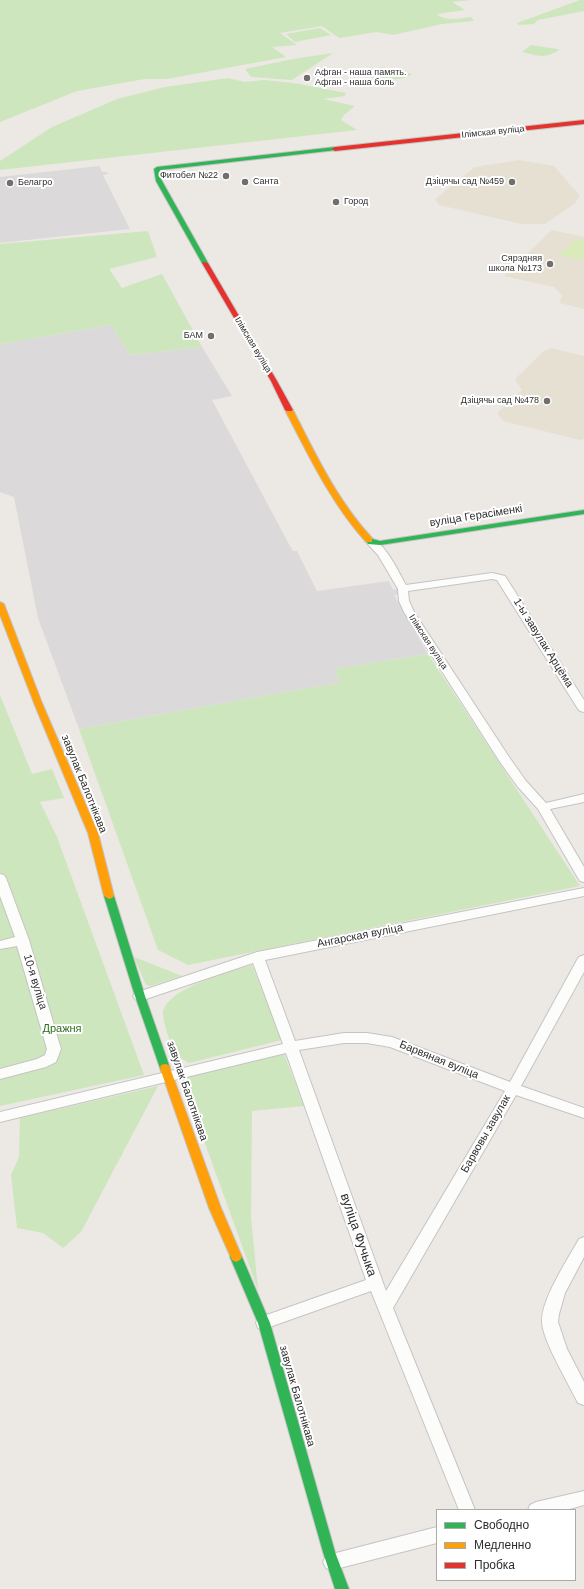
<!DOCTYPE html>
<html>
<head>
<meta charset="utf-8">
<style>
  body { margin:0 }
  #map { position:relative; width:584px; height:1589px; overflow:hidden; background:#ece8e4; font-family:Arial,sans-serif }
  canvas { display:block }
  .legend { position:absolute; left:436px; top:1509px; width:140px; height:72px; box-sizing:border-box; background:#fff; border:1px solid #ababab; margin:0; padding:5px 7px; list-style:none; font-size:12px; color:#2e2e2e }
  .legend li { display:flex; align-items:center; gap:8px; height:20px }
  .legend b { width:20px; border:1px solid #ababab }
</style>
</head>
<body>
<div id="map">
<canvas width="584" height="1589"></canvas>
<ul class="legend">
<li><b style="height:5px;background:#30b455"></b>Свободно</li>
<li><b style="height:5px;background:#ff9f0a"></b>Медленно</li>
<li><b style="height:5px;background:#e5322d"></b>Пробка</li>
</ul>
</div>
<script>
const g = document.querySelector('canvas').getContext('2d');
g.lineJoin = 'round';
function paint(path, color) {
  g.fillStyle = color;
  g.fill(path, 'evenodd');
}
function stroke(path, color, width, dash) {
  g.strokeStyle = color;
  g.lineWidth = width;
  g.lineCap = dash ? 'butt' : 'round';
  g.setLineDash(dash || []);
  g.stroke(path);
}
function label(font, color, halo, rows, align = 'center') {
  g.font = font + ' Arial,sans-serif';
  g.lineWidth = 4;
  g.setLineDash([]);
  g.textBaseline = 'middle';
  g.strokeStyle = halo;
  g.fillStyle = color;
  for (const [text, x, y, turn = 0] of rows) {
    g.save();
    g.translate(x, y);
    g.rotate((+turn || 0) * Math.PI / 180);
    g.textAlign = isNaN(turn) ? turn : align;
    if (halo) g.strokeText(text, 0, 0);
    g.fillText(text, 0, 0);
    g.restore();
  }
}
paint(new Path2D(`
  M 99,166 L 102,172 L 107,172 L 108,174 L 103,175 L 130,229 L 0,243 L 0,177 Z
  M 111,325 L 130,355 L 202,347 L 232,396 L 212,400 L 291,548 L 293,551 L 297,551 L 317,591 L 389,581 L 393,590 L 397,589 L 399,594 L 394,595 L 428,654 L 334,669 L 340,683 L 290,691 L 79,729 L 38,618 L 14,497 L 0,492 L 0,344 Z`), '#dcd9db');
paint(new Path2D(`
  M 519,160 L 554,166 L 580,196 L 574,204 L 545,224 L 521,224 L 439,205 L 435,199 L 475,167 Z
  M 552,230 L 584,237 L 584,309 L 560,303 L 562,295 L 554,287 L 504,276 Z
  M 551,348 L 584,356 L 584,439 L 580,440 L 503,421 L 497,413 L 522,390 L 515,379 L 544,351 Z`), '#e6e0d3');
paint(new Path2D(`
  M 0,0 L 472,0 L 452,2 L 465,10 L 437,14 C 445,22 461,18 471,17 L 474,21 L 442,24 L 393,35 L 377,32 L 339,38 L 322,26 L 280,33 L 297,45 L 272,47 L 286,57 L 167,79 L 145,79 L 77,91 L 0,122 Z
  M 580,0 L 584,0 L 584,11 L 538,20 L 534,24 L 519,25 L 517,23 Z
  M 320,28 L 331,35 L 295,42 L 286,34 Z
  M 531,45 L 557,49 L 559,50 C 544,60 537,55 522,52 Z
  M 333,53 L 292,80 L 251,77 L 245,69 L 293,59 Z
  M 381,67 L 412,74 C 400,83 384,78 370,75 Z
  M 228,78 L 245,82 L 264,80 L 294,83 L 346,93 L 345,96 L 323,99 L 355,106 L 344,115 L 341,120 L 357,130 L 0,170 L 0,161 L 52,127 L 117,99 L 165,87 Z
  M 148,231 L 157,257 L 109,269 L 122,288 L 162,274 L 202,347 L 130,355 L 111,325 L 0,344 L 0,244 Z
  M 428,654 L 580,886 L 188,965 L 158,950 L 79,729 L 290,691 L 340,683 L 334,669 Z
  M 0,695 L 32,774 L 52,769 L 64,798 L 40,802 L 57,837 L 144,1075 L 0,1106 Z
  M 134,957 L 182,976 L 150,986 L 146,985 Z
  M 252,965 L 282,1040 L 189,1063 L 174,1054 C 171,1043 164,1026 163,1015 C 162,989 232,971 252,965 Z
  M 283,1051 L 304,1106 L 252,1111 L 251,1217 L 258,1290 L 181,1077 Z
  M 158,1086 L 81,1232 L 63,1248 L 43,1233 L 17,1228 L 11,1175 L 19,1157 L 20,1118 Z`), '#cee6be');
paint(new Path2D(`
  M 576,239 L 584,241 L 584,260 L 559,255 Z`), '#d9eabb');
const street = new Path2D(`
  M 371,539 C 385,542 399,573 406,585 L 492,573 L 505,576 L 584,700 L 584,712 L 580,711 L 578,709 L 497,580 L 492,579 L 408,591 L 409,601 L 414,612 L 509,757 L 526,781 L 546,803 L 584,794 L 584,802 L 550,809 L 584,867 L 584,882 L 580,881 L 578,878 L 538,809 L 518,787 L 500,762 L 404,612 L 399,601 L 398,589 L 378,555 L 366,542 Z
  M 0,874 L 4,875 L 6,878 L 29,940 L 61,1049 L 56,1062 L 46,1067 L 0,1079 L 0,1069 L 37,1059 L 45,1055 L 47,1049 L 17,946 L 0,949 L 0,941 L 15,937 L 0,896 Z
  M 584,888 L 584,896 L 265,960 L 295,1041 L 344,1033 L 367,1033 L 392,1037 L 510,1082 L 577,960 L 579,957 L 584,955 L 584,972 L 521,1086 L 584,1108 L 584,1118 L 516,1095 L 393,1308 L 475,1510 L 459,1510 L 371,1291 L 264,1329 L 258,1328 L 256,1323 L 258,1318 L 366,1280 L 286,1053 L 0,1122 L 0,1112 L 283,1044 L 253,963 L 140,1001 L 135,999 L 133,996 L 135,993 L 257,952 ZM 344,1043 L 367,1043 L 390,1047 L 505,1091 L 386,1291 L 299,1050 Z
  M 584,1237 L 584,1257 L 565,1293 L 559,1314 L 558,1322 L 567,1349 L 584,1382 L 584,1405 L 578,1403 C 569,1384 543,1342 542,1322 C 541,1299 568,1259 579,1239 Z
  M 584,1491 L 584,1505 L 566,1510 L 528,1510 L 530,1505 L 536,1502 Z
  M 437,1527 L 437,1543 L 332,1570 L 326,1568 L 323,1562 L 326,1556 L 332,1554 Z`);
const fast = new Path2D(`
  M 335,147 L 338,149 L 337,150 L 160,170 L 162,181 L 208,263 L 205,265 L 202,263 L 156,181 L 154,169 L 157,167 Z
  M 584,510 L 584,514 L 380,545 L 368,544 L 365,540 L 369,538 L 380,541 Z
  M 109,893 L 114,896 L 145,996 L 170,1068 L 169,1071 L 161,1071 L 160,1068 L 135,996 L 104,896 Z
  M 236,1252 L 240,1254 L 242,1257 L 270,1323 L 335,1552 L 349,1589 L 335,1589 L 323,1552 L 258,1323 L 230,1257 L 232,1254 Z`);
const slow = new Path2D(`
  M 289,408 L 293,410 C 316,455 337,500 372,538 L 372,542 L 366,542 C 331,503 309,456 285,410 Z
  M 0,602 L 4,604 L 42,703 L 98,833 L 114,896 L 112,898 L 109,899 L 104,896 L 88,833 L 34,703 L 0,615 Z
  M 165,1064 L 169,1065 L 170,1068 L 221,1208 L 242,1257 L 240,1260 L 236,1262 L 232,1260 L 209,1208 L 160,1068 L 161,1065 Z`);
const jam = new Path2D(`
  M 584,120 L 584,124 L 335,151 L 332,149 L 335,147 Z
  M 203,262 L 208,263 L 277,381 L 293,410 L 291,411 L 287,411 L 285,410 L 271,381 L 202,263 Z`);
stroke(street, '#c5c4c5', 2);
stroke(fast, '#c5c4c5', 2);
stroke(slow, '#c5c4c5', 2);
stroke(jam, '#c5c4c5', 2);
paint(street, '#fcfcfb');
paint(fast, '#30b455');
paint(slow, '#ff9f0a');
paint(jam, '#e5322d');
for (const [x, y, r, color] of [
  [307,78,4,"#706f6e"],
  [226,176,4,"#706f6e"],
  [245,182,4,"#706f6e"],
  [512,182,4,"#706f6e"],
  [10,183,4,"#706f6e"],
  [336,202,4,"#706f6e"],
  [550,264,4,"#706f6e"],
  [211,336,4,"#706f6e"],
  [547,401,4,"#706f6e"]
]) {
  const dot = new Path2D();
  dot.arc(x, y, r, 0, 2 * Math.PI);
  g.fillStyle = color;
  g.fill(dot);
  stroke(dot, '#fff', 1.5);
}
label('9px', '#2e2e2e', '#fff', [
  ["Афган - наша память.",315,73,"left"],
  ["Афган - наша боль",315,83,"left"],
  ["Фитобел №22",218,176],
  ["Санта",253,182,"left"],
  ["Дзіцячы сад №459",504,182],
  ["Белагро",18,183,"left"],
  ["Город",344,202,"left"],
  ["Сярэдняя",542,259],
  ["школа №173",542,269],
  ["БАМ",203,336],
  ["Дзіцячы сад №478",539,401]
], 'right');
label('9px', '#2e2e2e', '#fff', [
  ["Ілімская вуліца",493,132,-6],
  ["Ілімская вуліца",253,345,59],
  ["Ілімская вуліца",428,642,57]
]);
label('11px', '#2e2e2e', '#fff', [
  ["вуліца Герасіменкі",476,516,-9],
  ["1-ы завулак Арцёма",543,643,58],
  ["завулак Балотнікава",84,784,68],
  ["Ангарская вуліца",360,936,-11],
  ["10-я вуліца",35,982,73],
  ["Барвяная вуліца",439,1060,22],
  ["завулак Балотнікава",187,1091,71],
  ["Барвовы завулак",486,1134,-60],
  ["завулак Балотнікава",297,1396,74]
]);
label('11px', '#2c6e1b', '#fff', [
  ["Дражня",62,1029]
]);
label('13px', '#2e2e2e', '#fff', [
  ["вуліца Фучыка",358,1235,71]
]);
</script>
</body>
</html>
